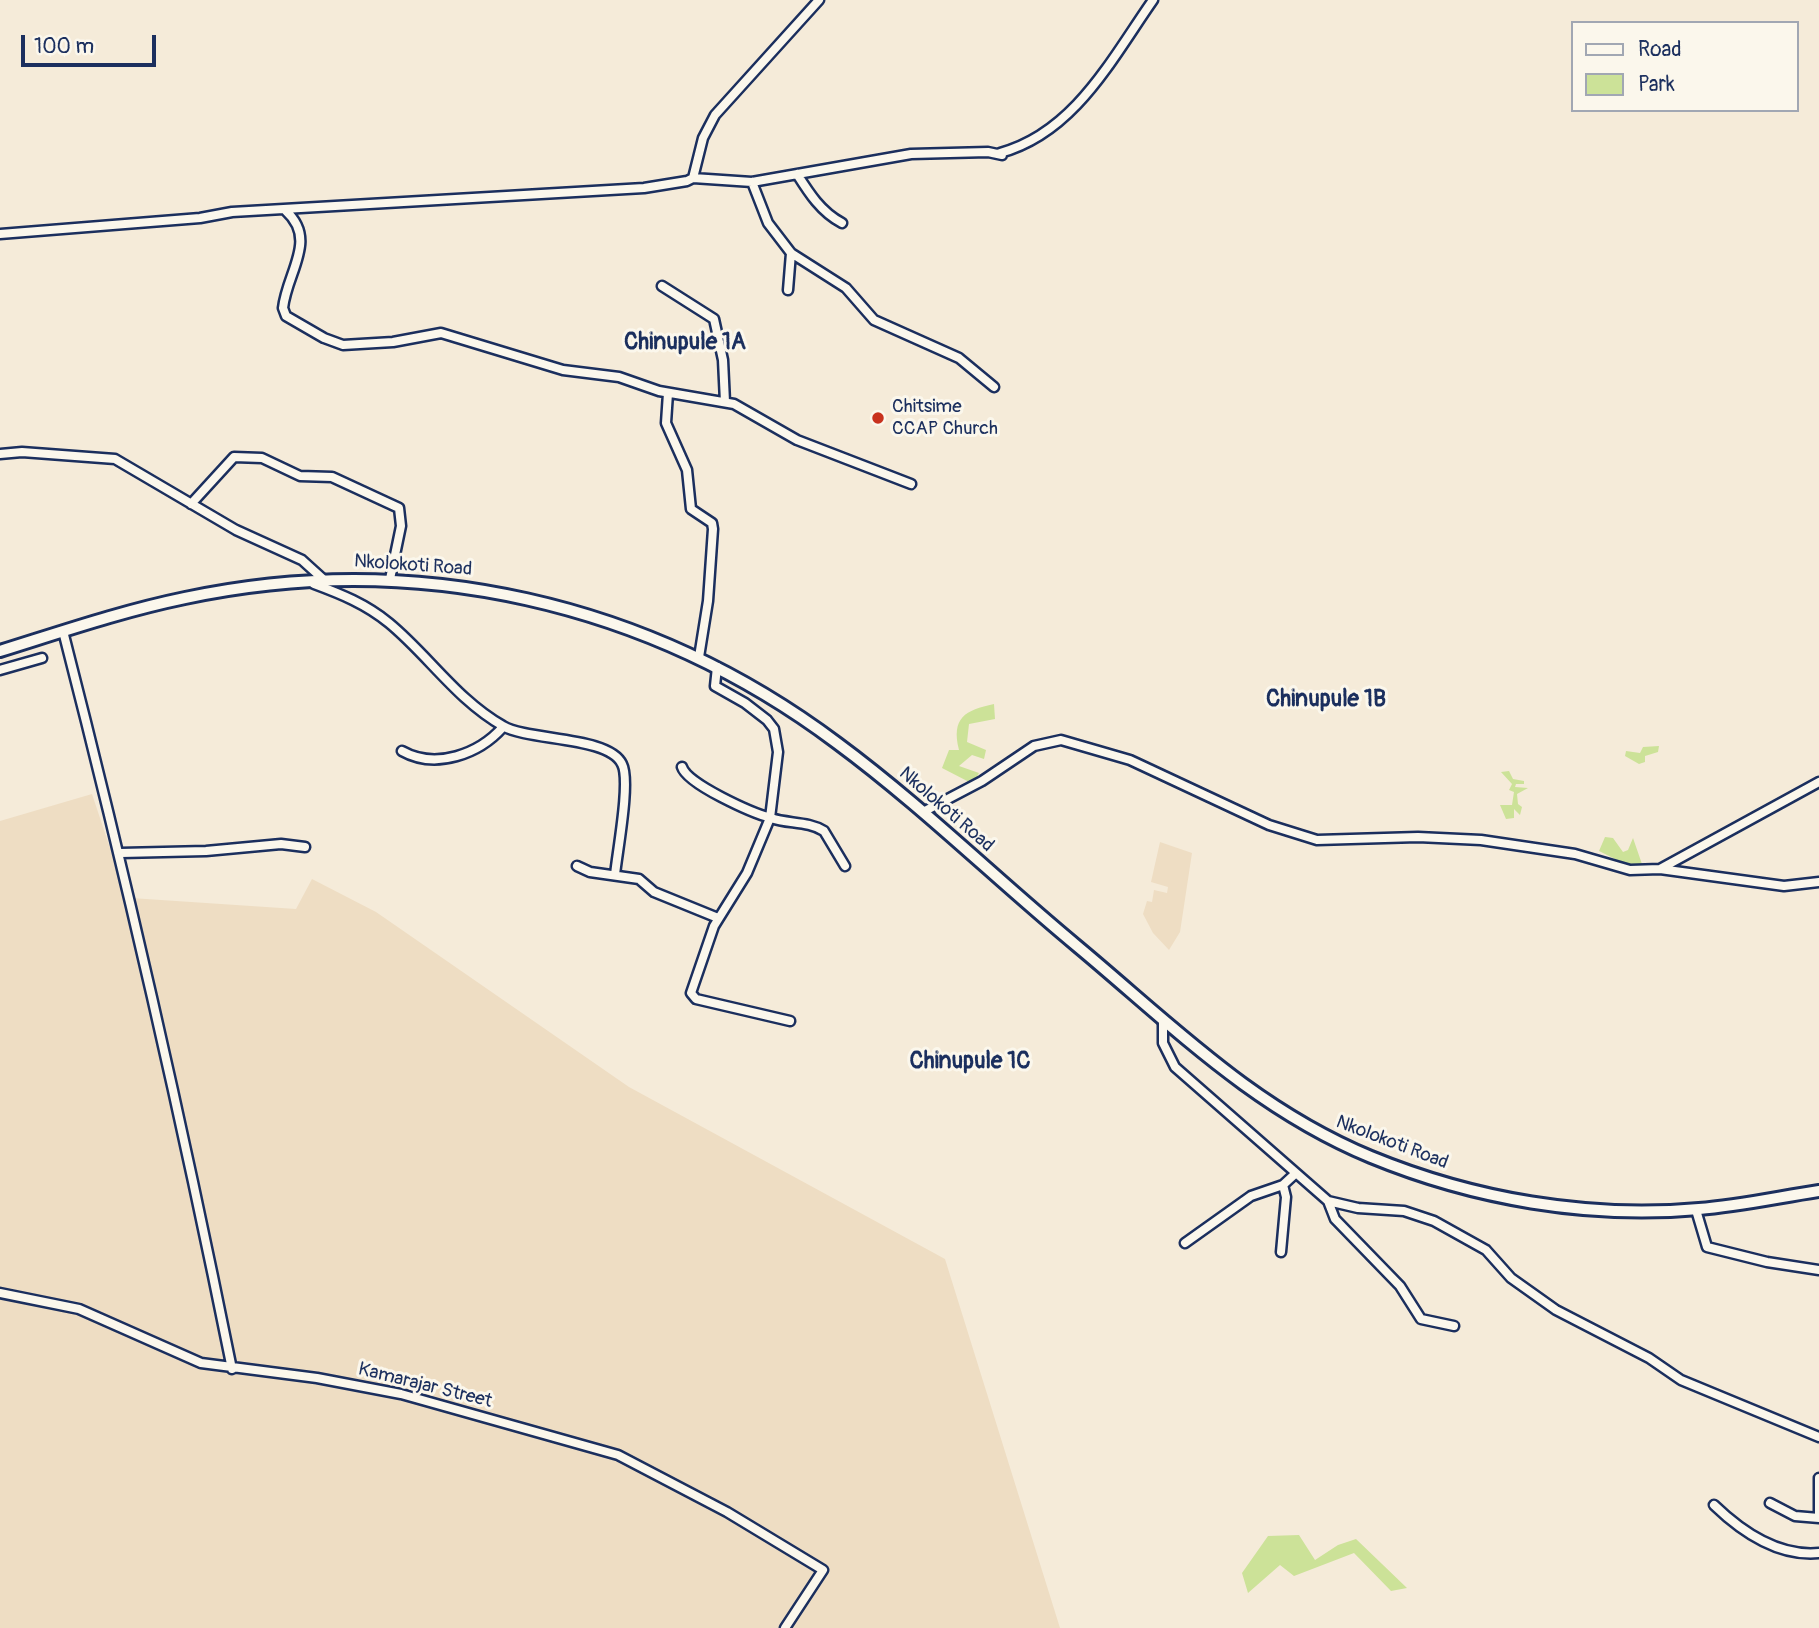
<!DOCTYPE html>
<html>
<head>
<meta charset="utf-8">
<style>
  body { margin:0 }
  #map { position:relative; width:1819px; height:1628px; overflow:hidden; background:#f5ebd9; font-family:Pangolin,sans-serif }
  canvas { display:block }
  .legend { position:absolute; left:1571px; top:21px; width:228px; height:91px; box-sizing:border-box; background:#fbf7ec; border:2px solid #a1a7b3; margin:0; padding:9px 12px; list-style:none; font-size:21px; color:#1b2f5e }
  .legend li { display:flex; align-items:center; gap:14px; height:35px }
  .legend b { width:35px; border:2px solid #a1a7b3 }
  .scale { position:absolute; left:21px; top:35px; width:135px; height:32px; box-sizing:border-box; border:4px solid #1b2f5e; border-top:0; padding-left:9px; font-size:21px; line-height:24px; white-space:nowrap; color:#1b2f5e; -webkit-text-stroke:5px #fbf7ec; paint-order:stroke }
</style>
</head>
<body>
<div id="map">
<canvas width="1819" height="1628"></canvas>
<ul class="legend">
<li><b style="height:9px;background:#fbf7ec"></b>Road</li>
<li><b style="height:19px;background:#cce298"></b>Park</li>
</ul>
<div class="scale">100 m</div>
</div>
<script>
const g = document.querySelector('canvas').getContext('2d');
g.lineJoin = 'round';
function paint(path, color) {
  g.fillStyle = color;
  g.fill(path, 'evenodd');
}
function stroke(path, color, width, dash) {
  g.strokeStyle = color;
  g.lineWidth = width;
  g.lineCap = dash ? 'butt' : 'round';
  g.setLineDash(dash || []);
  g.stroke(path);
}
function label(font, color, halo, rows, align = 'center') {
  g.font = font + ' Pangolin,sans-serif';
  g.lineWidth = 6;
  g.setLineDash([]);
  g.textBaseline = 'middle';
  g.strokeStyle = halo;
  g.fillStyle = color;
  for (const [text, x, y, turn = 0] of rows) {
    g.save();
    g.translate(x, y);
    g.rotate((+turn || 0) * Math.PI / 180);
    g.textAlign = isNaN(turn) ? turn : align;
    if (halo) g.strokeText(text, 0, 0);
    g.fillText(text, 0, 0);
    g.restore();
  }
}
paint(new Path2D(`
  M 92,794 L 123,887 L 131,898 L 296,909 L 312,879 L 376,912 L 629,1087 L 945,1259 L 1060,1628 L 0,1628 L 0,821 Z
  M 1160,842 L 1192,853 L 1180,932 L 1169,950 L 1153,933 L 1143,914 L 1147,901 L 1152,902 L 1154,890 L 1167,893 L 1168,887 L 1151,882 Z`), '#eeddc3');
paint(new Path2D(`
  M 994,704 L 995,719 L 969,724 L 967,742 L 986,750 L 984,759 L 972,755 L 959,766 L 979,773 L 973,784 L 942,768 L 949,750 L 959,750 C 951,718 965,710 994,704 Z
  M 1659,746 L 1658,752 L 1645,756 L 1645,762 L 1639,764 L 1625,756 L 1626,751 L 1640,753 L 1643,747 Z
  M 1509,771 L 1513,779 L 1524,781 L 1524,784 L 1516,784 L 1515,787 L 1528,788 L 1517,794 L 1518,804 L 1522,807 L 1520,815 L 1514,809 L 1514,818 L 1506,819 L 1500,805 L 1512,805 L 1514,792 L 1509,790 L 1512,784 L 1501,772 Z
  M 1605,837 L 1613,838 L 1623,852 L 1628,850 L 1633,838 L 1643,867 L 1614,865 L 1615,859 L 1599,851 Z
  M 1299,1535 L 1315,1560 L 1338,1545 L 1356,1539 L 1407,1588 L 1391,1591 L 1354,1553 L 1294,1576 L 1280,1565 L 1248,1593 L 1242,1573 L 1268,1536 Z`), '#cce298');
const street = new Path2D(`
  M 1000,153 C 1074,133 1111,60 1153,0
  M 797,174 C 809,193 821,212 842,223
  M 693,178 L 752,182 L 911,154 L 988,152 L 1002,155
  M 752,182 L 768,223 L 791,253 L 846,288 L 874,320 L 959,358 L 994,387
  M 286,211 C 318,240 287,272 283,308 L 286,316 L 324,338 L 343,345 L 393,342 L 441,333 L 563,370 L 619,377 L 659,391 L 734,404 L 797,440 L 911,484
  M 0,234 L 200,218 L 232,212 L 644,188 L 687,181 L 693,178 L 703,138 L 715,115 L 819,0
  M 662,286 L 714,319 L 723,360 L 725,402
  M 788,290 L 791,253
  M 668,393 L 666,423 L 687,470 L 691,509 L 712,523 L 713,529 L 708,601 L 699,657
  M 0,454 L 22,452 L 115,459 L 236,530 L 302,560 L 323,579
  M 191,504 L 234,457 L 262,458 L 300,476 L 332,477 L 399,508 L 401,526 L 390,579
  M 314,584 C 341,594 366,604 389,623 C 428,655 457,700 503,726 C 528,741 609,736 622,764 C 631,781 617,853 615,875
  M 63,631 C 126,876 182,1121 232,1369
  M 717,667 L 715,686 L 745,703 L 767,720 L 774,729 L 778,752 L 770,818 L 747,873 L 714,926 L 691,993 L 696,999 L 790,1021
  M 0,670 L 42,658
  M 402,751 C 436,770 479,754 503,727
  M 682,767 C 687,784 752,813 771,818 C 788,824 808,821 824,831 L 845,866
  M 923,812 L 982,781 L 1034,746 L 1061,740 L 1130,760 L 1269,825 L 1317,840 L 1418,837 L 1481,840 L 1575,854 L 1630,870 L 1660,869 L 1784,886 L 1819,882
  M 121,853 L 206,851 L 281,844 L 305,847
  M 577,866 L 590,872 L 639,879 L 654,892 L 718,918
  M 1660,869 L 1819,782
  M 1163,1020 L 1163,1043 L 1175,1067 L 1328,1201 L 1358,1208 L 1404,1211 L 1434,1221 L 1486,1250 L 1511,1278 L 1556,1310 L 1649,1358 L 1681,1380 L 1819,1437
  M 1328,1201 L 1335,1219 L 1400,1286 L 1421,1319 L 1454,1326
  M 1696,1210 L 1707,1247 L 1767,1262 L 1819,1270
  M 1185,1243 L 1251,1196 L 1283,1185 L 1296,1173
  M 1281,1252 L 1286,1197 L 1283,1185
  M 0,1293 L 79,1309 L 201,1363 L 317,1378 L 401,1394 L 618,1455 L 727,1512 L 823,1570 L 785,1628
  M 1819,1478 L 1819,1514
  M 1770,1503 L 1795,1516 L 1819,1518
  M 1714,1505 C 1742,1532 1778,1557 1819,1553`);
const secondary = new Path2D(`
  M 0,651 C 61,632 122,611 185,598 C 415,549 649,602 837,743 C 921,805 996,879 1077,946 C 1173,1026 1253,1108 1371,1157 C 1473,1199 1588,1219 1699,1209 C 1739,1206 1779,1197 1819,1191`);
stroke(street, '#1b2f5e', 13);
stroke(secondary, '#1b2f5e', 16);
stroke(street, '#fbf7ec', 8);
stroke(secondary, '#fbf7ec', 10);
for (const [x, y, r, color] of [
  [878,418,7,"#c8321e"]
]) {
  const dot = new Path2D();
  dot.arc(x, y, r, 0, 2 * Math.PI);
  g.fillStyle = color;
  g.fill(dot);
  stroke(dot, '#fbf7ec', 2.5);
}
label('19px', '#1b2f5e', '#fbf7ec', [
  ["Chitsime",892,407],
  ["CCAP Church",892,429]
], 'left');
label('19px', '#1b2f5e', '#fbf7ec', [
  ["Nkolokoti Road",413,566,4],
  ["Nkolokoti Road",946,810,41],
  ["Nkolokoti Road",1392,1143,21],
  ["Kamarajar Street",425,1386,14]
]);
label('bold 23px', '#1b2f5e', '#fbf7ec', [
  ["Chinupule 1A",685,343],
  ["Chinupule 1B",1326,700],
  ["Chinupule 1C",970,1062]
]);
</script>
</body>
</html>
